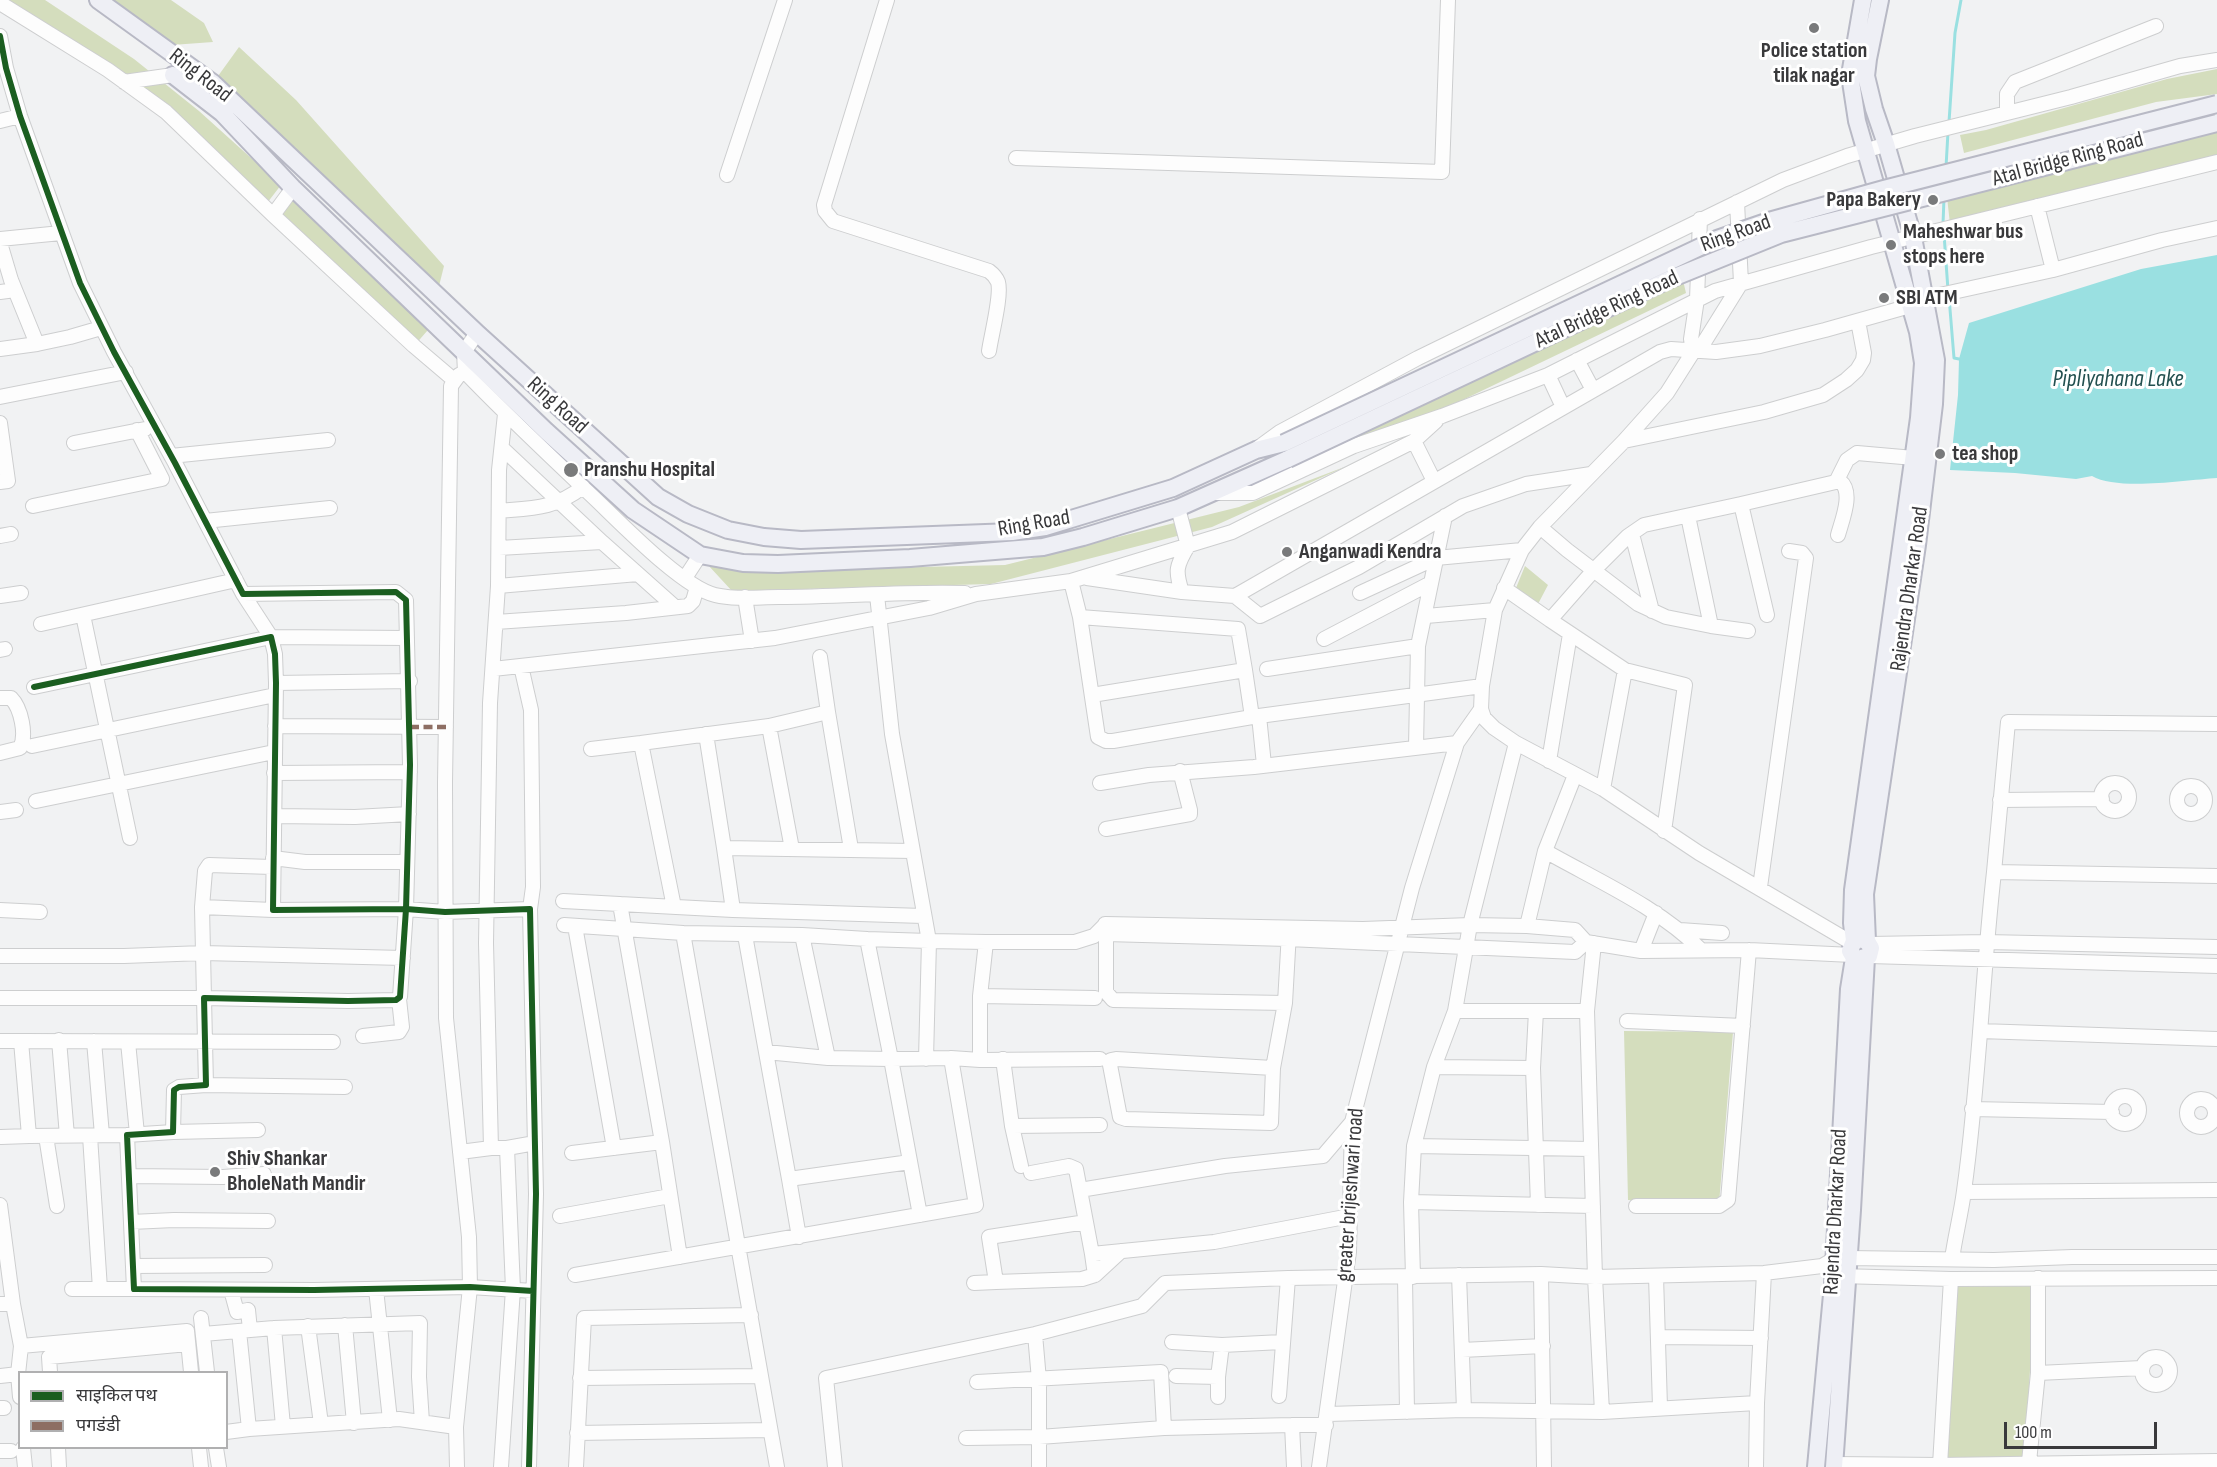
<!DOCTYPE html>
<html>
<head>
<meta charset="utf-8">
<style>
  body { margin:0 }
  #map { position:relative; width:2217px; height:1467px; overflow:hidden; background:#f1f2f3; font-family:"Sofia Sans Condensed","Noto Sans Devanagari",sans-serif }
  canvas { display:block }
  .legend { position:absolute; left:18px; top:1371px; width:210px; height:78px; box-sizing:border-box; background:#fff; border:2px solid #b0b0b1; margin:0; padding:8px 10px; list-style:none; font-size:18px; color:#39393b }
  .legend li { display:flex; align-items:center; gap:12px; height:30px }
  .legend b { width:30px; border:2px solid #b0b0b1 }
  .scale { position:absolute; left:2004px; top:1422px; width:153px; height:27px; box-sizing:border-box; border:3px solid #39393b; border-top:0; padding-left:8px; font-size:18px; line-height:21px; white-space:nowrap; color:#39393b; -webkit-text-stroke:4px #fff; paint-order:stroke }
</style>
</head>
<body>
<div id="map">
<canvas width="2217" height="1467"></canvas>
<ul class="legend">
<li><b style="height:8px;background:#1b5e20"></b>साइकिल पथ</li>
<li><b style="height:8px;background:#8d6e63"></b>पगडंडी</li>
</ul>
<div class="scale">100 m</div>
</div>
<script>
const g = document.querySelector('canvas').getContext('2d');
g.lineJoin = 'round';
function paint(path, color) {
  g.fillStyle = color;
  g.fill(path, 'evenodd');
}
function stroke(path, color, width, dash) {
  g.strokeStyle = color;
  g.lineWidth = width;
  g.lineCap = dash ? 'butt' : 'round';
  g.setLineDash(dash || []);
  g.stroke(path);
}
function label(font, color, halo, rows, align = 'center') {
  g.font = font + ' "Sofia Sans Condensed",sans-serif';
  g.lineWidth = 6;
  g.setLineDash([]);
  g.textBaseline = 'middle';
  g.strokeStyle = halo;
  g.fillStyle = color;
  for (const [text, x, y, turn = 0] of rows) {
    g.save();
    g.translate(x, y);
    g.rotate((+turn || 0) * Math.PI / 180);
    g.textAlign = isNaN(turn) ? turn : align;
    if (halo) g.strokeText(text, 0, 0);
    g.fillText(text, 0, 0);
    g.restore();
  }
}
paint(new Path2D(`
  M 0,0 L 45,0 L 134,59 L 199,111 L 281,185 L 264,207 L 166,112 Z
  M 110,0 L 171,0 L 204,23 L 213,42 L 172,45 Z
  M 239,47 L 296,100 L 444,266 L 437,294 L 213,83 Z
  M 2217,69 L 2217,94 L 2156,102 L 1964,153 L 1960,135 L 1986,130 L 2167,79 Z
  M 2217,116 L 2217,162 L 1950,224 L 1947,197 Z
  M 293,188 L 434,323 L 414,346 L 273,215 Z
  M 1681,272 L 1686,293 L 1448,407 L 1318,453 Z
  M 1347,466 L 1212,527 L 991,584 L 732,591 L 708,565 L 795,570 L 1005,565 L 1239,507 Z
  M 1525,566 L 1548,585 L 1538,604 L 1516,588 Z
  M 1624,1031 L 1733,1032 L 1719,1204 L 1628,1200 Z
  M 2034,1282 L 2026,1457 L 1945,1460 L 1955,1283 Z`), '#d4ddbd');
paint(new Path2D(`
  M 2217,255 L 2217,478 C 2186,480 2117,491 2092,476 L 2076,479 L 2015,473 L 1950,470 L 1958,395 L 1959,359 L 1969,323 L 2141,269 Z`), '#9ae0e1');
stroke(new Path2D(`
  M 1949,122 L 1955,33 L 1961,0
  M 1946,167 L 1948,132
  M 1943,224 L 1944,198
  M 1944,234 L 1948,290
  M 1949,297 L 1954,358 L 1959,359`), '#9ae0e1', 3);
const minor = new Path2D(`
  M 887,0 L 824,205 L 825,211 L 833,221 L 989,271 C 993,274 996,277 998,282 C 1002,295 991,336 989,351
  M 0,3 L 108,70 L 166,112 L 273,215 L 414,346 L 454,380
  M 0,36 L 6,68 L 20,116 L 80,283 L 114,352 L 175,463 L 243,594 L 396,592 L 406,600 L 410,765 L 406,909 L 273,910 L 276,683 L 275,654 L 271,637 L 34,687
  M 124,82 L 173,75
  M 2007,113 L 2007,94 L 2015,82 L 2156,26
  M 0,121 L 20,116
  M 1016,158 L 1442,172 L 1448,0
  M 727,175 L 785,0
  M 1737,202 L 1741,283 L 1703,344 L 1693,352 L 1667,393 L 1624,441 L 1540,527 L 1522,550 L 1495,610 L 1482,686 L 1481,709 L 1484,718 L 1494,728 L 1516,743 L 1603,789 L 1699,853 L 1852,943
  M 273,215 L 293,188
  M 0,239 L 61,233
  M 0,243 L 11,280 L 37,344 L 0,349
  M 2053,270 L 2162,240 L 2217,228
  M 0,292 L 15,290
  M 1926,298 L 2053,270 L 2037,206
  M 37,344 L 70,337 L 101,328
  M 1693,352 L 1691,339 L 1697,299 L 1700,219
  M 1577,360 L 1593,390
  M 465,372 C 505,414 547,453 589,493 C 616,518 681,587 715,595 C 736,600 758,597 779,597 C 841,597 903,591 965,593
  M 1548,375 L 1563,407
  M 0,397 L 126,372
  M 0,423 L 8,481 L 0,482
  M 1414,441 L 1434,481
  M 1624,441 L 1764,412 L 1823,395 L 1846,380 L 1857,370 L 1863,360 L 1864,353 L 1858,321
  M 74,443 L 145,429
  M 502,448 L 602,542 L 675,607
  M 1258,448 L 1280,432 L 1418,358 L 1783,180 L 1847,156 L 1915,136 L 2071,97 L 2180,66 L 2217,60
  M 171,456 L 328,440
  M 1837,480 L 1847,460 L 1857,453 L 1914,458
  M 1214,493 L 1253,493 L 1354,446 L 1442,416 L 1548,375 L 1715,291 L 1871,247 L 2217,162
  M 1741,504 L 1840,481 C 1854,492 1842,520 1838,535
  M 33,506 L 162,479 L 137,430
  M 1178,508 L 1188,546 C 1176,566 1175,571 1182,592
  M 499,511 C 534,508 554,509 583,487
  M 205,521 L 330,508
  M 1540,527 L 1567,550 L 1638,604 L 1666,617 L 1711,626 L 1688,516
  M 1632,534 L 1652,611
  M 0,536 L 11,534
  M 499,548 L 602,542
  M 685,578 L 700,555
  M 1087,578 L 1182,592 L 1235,596 L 1660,352 L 1671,349 L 1716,352 L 1760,346 L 1825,330 L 1910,306
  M 1071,581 L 1080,617 L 1098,737 L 1106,741 L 1113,741 L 1252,717 L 1245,670 L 1092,695
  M 498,586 L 638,574
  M 1504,588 L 1550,620 L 1594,570 L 1628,536 L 1644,525 L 1741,504 L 1767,615
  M 1360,593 L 1436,558 L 1522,550
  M 243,594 L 271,637 L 407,638
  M 0,596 L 21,593
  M 1235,596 L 1260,616 L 1359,567 L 1463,506 L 1526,484 L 1591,474
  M 745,597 L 752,641
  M 83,615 L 130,838
  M 1426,616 L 1495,610
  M 1080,617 L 1238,629 L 1245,670
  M 1550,620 L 1625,670 L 1685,685 L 1664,831
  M 496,622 L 626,613 L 688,606 L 693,601 L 697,587
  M 41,624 L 236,580
  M 1711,626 L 1748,631
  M 1324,639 L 1429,584
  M 0,650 L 5,649
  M 820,657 L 828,712
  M 521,666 L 531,710 L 533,887 L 530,909
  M 493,669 L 775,638 L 929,608 L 976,594 L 1071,581 L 1232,532 L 1414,441 L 1436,421
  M 1267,669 L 1418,646
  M 276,683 L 410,681
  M 0,698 L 11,698 C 21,708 27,735 20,748 L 0,753
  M 275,726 L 446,727
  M 769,726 L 828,712 L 851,849
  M 706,734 L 724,848
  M 32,746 L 275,695
  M 1416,747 L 1418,646 L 1445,516
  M 591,749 L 641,743
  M 1549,761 L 1570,634
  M 1264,765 L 1259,716 L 1482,686
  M 274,773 L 410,772
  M 1100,783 L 1149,775 L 1254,767 L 1457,743
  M2101 797a14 14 0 1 1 28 0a14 14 0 1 1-28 0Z
  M2177 800a14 14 0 1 1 28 0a14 14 0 1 1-28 0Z
  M 1603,789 L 1625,670
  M 2000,800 L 2102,799
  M 36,801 L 274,752
  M 0,812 L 16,810
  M 275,816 L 355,817 L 409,814
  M 1106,829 L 1190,814 L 1190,810 L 1180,771
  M 1545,851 C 1598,881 1658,907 1701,950
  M 273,858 L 305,862 L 407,862
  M 1994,872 L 2008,722 L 2217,724
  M 1760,887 L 1806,558 L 1802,553 L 1789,551
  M 563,901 L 733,910 L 923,916
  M 620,904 L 662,1142 L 680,1257
  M 202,907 L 205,871 L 209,865 L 272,867
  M 674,907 L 641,743 L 769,726 L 792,849
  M 0,910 L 40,912
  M 733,910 L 724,848 L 913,851
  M 1105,924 L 1363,929 L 1470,925 L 1527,926 L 1575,930 L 1586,942 L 1641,951 L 1749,950 L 1852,955
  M 564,925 L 683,933
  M 1106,925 L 1106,992 L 1113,1000 L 1285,1003 L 1273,1068
  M 575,926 L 614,1148
  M 1527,926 L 1545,851 L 1575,775
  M 1680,930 L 1722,933
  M 1100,931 L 1106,934 L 1288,939 L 1575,952 L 1586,942
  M 745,935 L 766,1052
  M 867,939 L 929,941 L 892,734 L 877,595
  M 986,942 L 1075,942 L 1094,936 L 1104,926
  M 1594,943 L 1587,1011 L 1595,1277 L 1602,1412
  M 1870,944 L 1986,942 L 2217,947
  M 1641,951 L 1656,913
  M 0,956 L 124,956 L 203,953 L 403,958
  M 1869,956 L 2217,966
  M 980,996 L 1095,998
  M 0,998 L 204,998 L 202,907 L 273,910
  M 1285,1003 L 1289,932
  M 1455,1011 L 1587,1011
  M 1536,1011 L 1533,1068 L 1538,1205
  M 1627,1021 L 1743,1026
  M 1980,1031 L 2217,1039
  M 363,1036 L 399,1032 L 402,1027 L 399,999
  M 59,1040 L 67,1136
  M 0,1041 L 21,1041
  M 94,1041 L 102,1135
  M 128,1042 L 137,1134
  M 926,1059 L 929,941 L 986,942 L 980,996 L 980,1060
  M 1003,1059 L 1012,1126 L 1021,1166
  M 1116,1059 L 1273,1068 L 1271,1123 L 1126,1119 L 1120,1117 L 1110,1065 L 1111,1060 Z
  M 1434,1067 L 1533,1068
  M 206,1085 L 345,1087
  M2111 1110a14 14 0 1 1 28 0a14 14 0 1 1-28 0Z
  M2187 1113a14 14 0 1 1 28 0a14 14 0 1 1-28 0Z
  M 1972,1109 L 2112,1112
  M 1012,1126 L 1100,1125
  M 173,1132 L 258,1130
  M 127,1135 L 29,1136 L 21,1041 L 333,1042
  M 46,1136 L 57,1206
  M 90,1136 L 100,1289 L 134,1289
  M 1,1137 L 29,1136
  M 1414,1146 L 1591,1149
  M 507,1148 L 535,1143
  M 460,1152 L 491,1148
  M 572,1153 L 662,1142
  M 1031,1173 L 1069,1166 L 1076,1169 L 1092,1254
  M 129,1176 L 223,1177 L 264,1174
  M 789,1179 L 766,1052 L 828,1058 L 891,1059 L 867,939 L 802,935 L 828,1058
  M 1080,1190 L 1225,1166 L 1323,1156 L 1352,1122
  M 1964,1192 L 2217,1190
  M 1411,1202 L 1593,1206
  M 0,1205 L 13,1304
  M 1636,1206 L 1719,1206 L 1728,1200 L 1749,950
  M 920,1215 L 891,1059 L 951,1058
  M 560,1216 L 670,1196
  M 131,1222 L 174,1220 L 268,1221
  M 1086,1222 L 989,1237 L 996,1282 L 1082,1279 L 1095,1275 L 1092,1254 L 1214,1242 L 1350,1216
  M 799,1237 L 789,1179 L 910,1162
  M 1952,1259 C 1955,1237 1961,1214 1964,1191 C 1979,1085 1982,978 1994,872 L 2217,876
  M 134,1266 L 265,1265
  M 1541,1274 L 1544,1467
  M 575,1275 L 976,1205 L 951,1058 L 980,1060 L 1100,1059
  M 1095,1275 L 1121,1251
  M 1459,1275 L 1464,1410
  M 1656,1276 L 1660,1407
  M 1839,1276 L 1951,1279 L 2217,1278
  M 1405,1277 L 1407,1412
  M 1413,1277 L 1411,1202 L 1414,1146 L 1434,1067 L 1455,1011 L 1470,925 L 1516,743
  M 974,1283 L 996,1282
  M 72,1289 L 100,1289
  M 376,1289 L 390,1420
  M 231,1290 L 237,1312 L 248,1310 L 250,1330
  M 0,1304 L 13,1304 L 21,1346 L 187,1331 L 191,1372
  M 201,1318 L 207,1372
  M 345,1325 L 354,1423
  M 308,1326 L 321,1424
  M 239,1331 L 249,1429 L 399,1419 L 456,1427
  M 203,1334 L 274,1328
  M 1035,1334 L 1039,1380 L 1039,1467
  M 1658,1337 L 1761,1338
  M 1172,1342 L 1222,1345
  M 1462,1350 L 1543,1346
  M2142 1371a14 14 0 1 1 28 0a14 14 0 1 1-28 0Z
  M 50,1372 L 49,1357 L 188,1344
  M 2038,1373 L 2142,1368
  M 18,1374 L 21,1346
  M 0,1376 L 18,1374 L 20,1397
  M 1176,1376 L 1218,1377
  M 580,1378 L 761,1376
  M 977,1382 L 1161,1372 L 1164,1428 L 1292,1425
  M 1279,1396 L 1288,1278 L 1541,1274 L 1595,1277 L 1764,1273 L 1822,1266 L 1834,1259 L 1848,1258 L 1994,1260 L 2072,1257 L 2217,1257
  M 1218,1397 L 1218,1377 L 1222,1345 L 1282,1342
  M 1757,1403 L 1764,1273
  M 0,1408 L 4,1408
  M 1328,1414 L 1464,1410 L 1602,1412 L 1757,1403 L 1756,1467
  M 283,1426 L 274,1328 L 420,1323 L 419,1377 L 422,1422
  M 226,1432 L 249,1429
  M 577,1433 L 770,1430
  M 966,1438 L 1039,1437 L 1164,1428
  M 23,1448 L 25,1467
  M 58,1448 L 59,1467
  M 199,1448 L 201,1467
  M 216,1448 L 219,1467
  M 0,1451 L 11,1451
  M 2029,1462 L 2038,1373 L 2038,1278
  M 1834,1464 L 1940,1465 L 2217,1461
  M 1940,1465 L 1951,1279
  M 457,1467 L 456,1427 L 470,1287 L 469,1237 L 446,1018 L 445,783 L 451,386 L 459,375 L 465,372 L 464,352 L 477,333
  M 501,1467 L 513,1289 L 507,1148 L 491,1148 L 486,943 L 490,703 L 498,586 L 499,470 L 505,414
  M 529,1467 L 536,1194 L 530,909 L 445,912 L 406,909 L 400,997 L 396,1000 L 348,1001 L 204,998 L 206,1085 L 179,1087 L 174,1090 L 173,1132 L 127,1135 L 134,1289 L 314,1290 L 470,1287 L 533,1291
  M 576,1467 L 584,1318 L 751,1315
  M 777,1467 L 683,933 L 802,935
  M 835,1467 L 826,1378 L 1035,1334 L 1142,1306 L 1165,1283 L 1288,1278
  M 1294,1467 L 1292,1425 L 1326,1425
  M 1319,1467 L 1349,1252 L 1352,1122 L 1412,888 L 1457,743 L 1481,709`);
const major = new Path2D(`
  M 98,0 L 213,83 L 477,333 L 658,497 L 688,514 L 728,530 L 764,537 L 801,540 L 1012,532 L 1045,527 L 1173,488 L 1256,450 L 1284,443
  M 173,75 L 222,113 L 293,188 L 546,431 L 633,510 L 700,555 L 743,563 L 778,564 L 910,558 L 1043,547 L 1083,537 L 1178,508 L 1288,459
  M 1854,941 L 1858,939 L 1867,941 L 1871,948 L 1869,956 L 1858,959 L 1854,958 L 1850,951 L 1854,941 L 1852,923 L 1853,890 L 1919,418 L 1923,363 L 1918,332 L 1857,121 L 1850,75 L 1863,0
  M 1867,941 L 1865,894 L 1917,545 L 1934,404 L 1936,360 L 1913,237 L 1886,144 L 1874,109 L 1866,76 L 1868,59 L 1880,0
  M 1816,1467 L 1833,1284 L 1849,989 L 1854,958
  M 1834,1467 L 1852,1210 L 1866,958`);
stroke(minor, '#cdcecf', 16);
stroke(major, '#b8b9c5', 20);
stroke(minor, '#fdfdfd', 14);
stroke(major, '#eeeff5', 16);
const majorBridge = new Path2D(`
  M 1284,443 L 1717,239 L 1769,221 L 1884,189 L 2217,104
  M 1288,459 L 1670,279 L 1781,234 L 2217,123`);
stroke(majorBridge, '#b8b9c5', 20, []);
stroke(majorBridge, '#eeeff5', 16);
stroke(new Path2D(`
  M 410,727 L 446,727`), '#8d6e63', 4.5, [9, 4.5]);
stroke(new Path2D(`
  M 0,36 L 6,68 L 20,116 L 80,283 L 114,352 L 175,463 L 243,594 L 396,592 L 406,600 L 410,765 L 406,909 L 273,910 L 276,683 L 275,654 L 271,637 L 34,687
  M 529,1467 L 536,1194 L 530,909 L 445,912 L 406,909 L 400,997 L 396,1000 L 348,1001 L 204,998 L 206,1085 L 179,1087 L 174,1090 L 173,1132 L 127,1135 L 134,1289 L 314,1290 L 470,1287 L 533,1291`), '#1b5e20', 6);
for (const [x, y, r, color] of [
  [1814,28,6,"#797a7b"],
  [1933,200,6,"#797a7b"],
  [1891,245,6,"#797a7b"],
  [1884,298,6,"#797a7b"],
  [1940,454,6,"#797a7b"],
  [571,470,8,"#797a7b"],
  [1287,552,6,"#797a7b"],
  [215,1172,6,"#797a7b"]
]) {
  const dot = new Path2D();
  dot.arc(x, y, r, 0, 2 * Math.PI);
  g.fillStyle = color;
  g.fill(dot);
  stroke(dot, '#fff', 2);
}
label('bold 22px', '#39393b', '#fff', [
  ["Police station",1814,51,"center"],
  ["tilak nagar",1814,76,"center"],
  ["Papa Bakery",1921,200,"right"],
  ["Maheshwar bus",1903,232],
  ["stops here",1903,257],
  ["SBI ATM",1896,298],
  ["tea shop",1952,454],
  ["Pranshu Hospital",584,470],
  ["Anganwadi Kendra",1299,552],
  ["Shiv Shankar",227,1159],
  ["BholeNath Mandir",227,1184]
], 'left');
label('22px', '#39393b', '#fff', [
  ["Ring Road",200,76,38],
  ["Atal Bridge Ring Road",2068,160,-15],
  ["Ring Road",1736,234,-20],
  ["Atal Bridge Ring Road",1607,310,-25],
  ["Ring Road",557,406,42],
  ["Ring Road",1034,524,-10],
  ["Rajendra Dharkar Road",1910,589,-82],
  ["greater brijeshwari road",1351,1195,-86],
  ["Rajendra Dharkar Road",1836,1212,-87]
]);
label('italic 24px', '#235050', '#fff', [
  ["Pipliyahana Lake",2118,380]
]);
</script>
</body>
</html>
